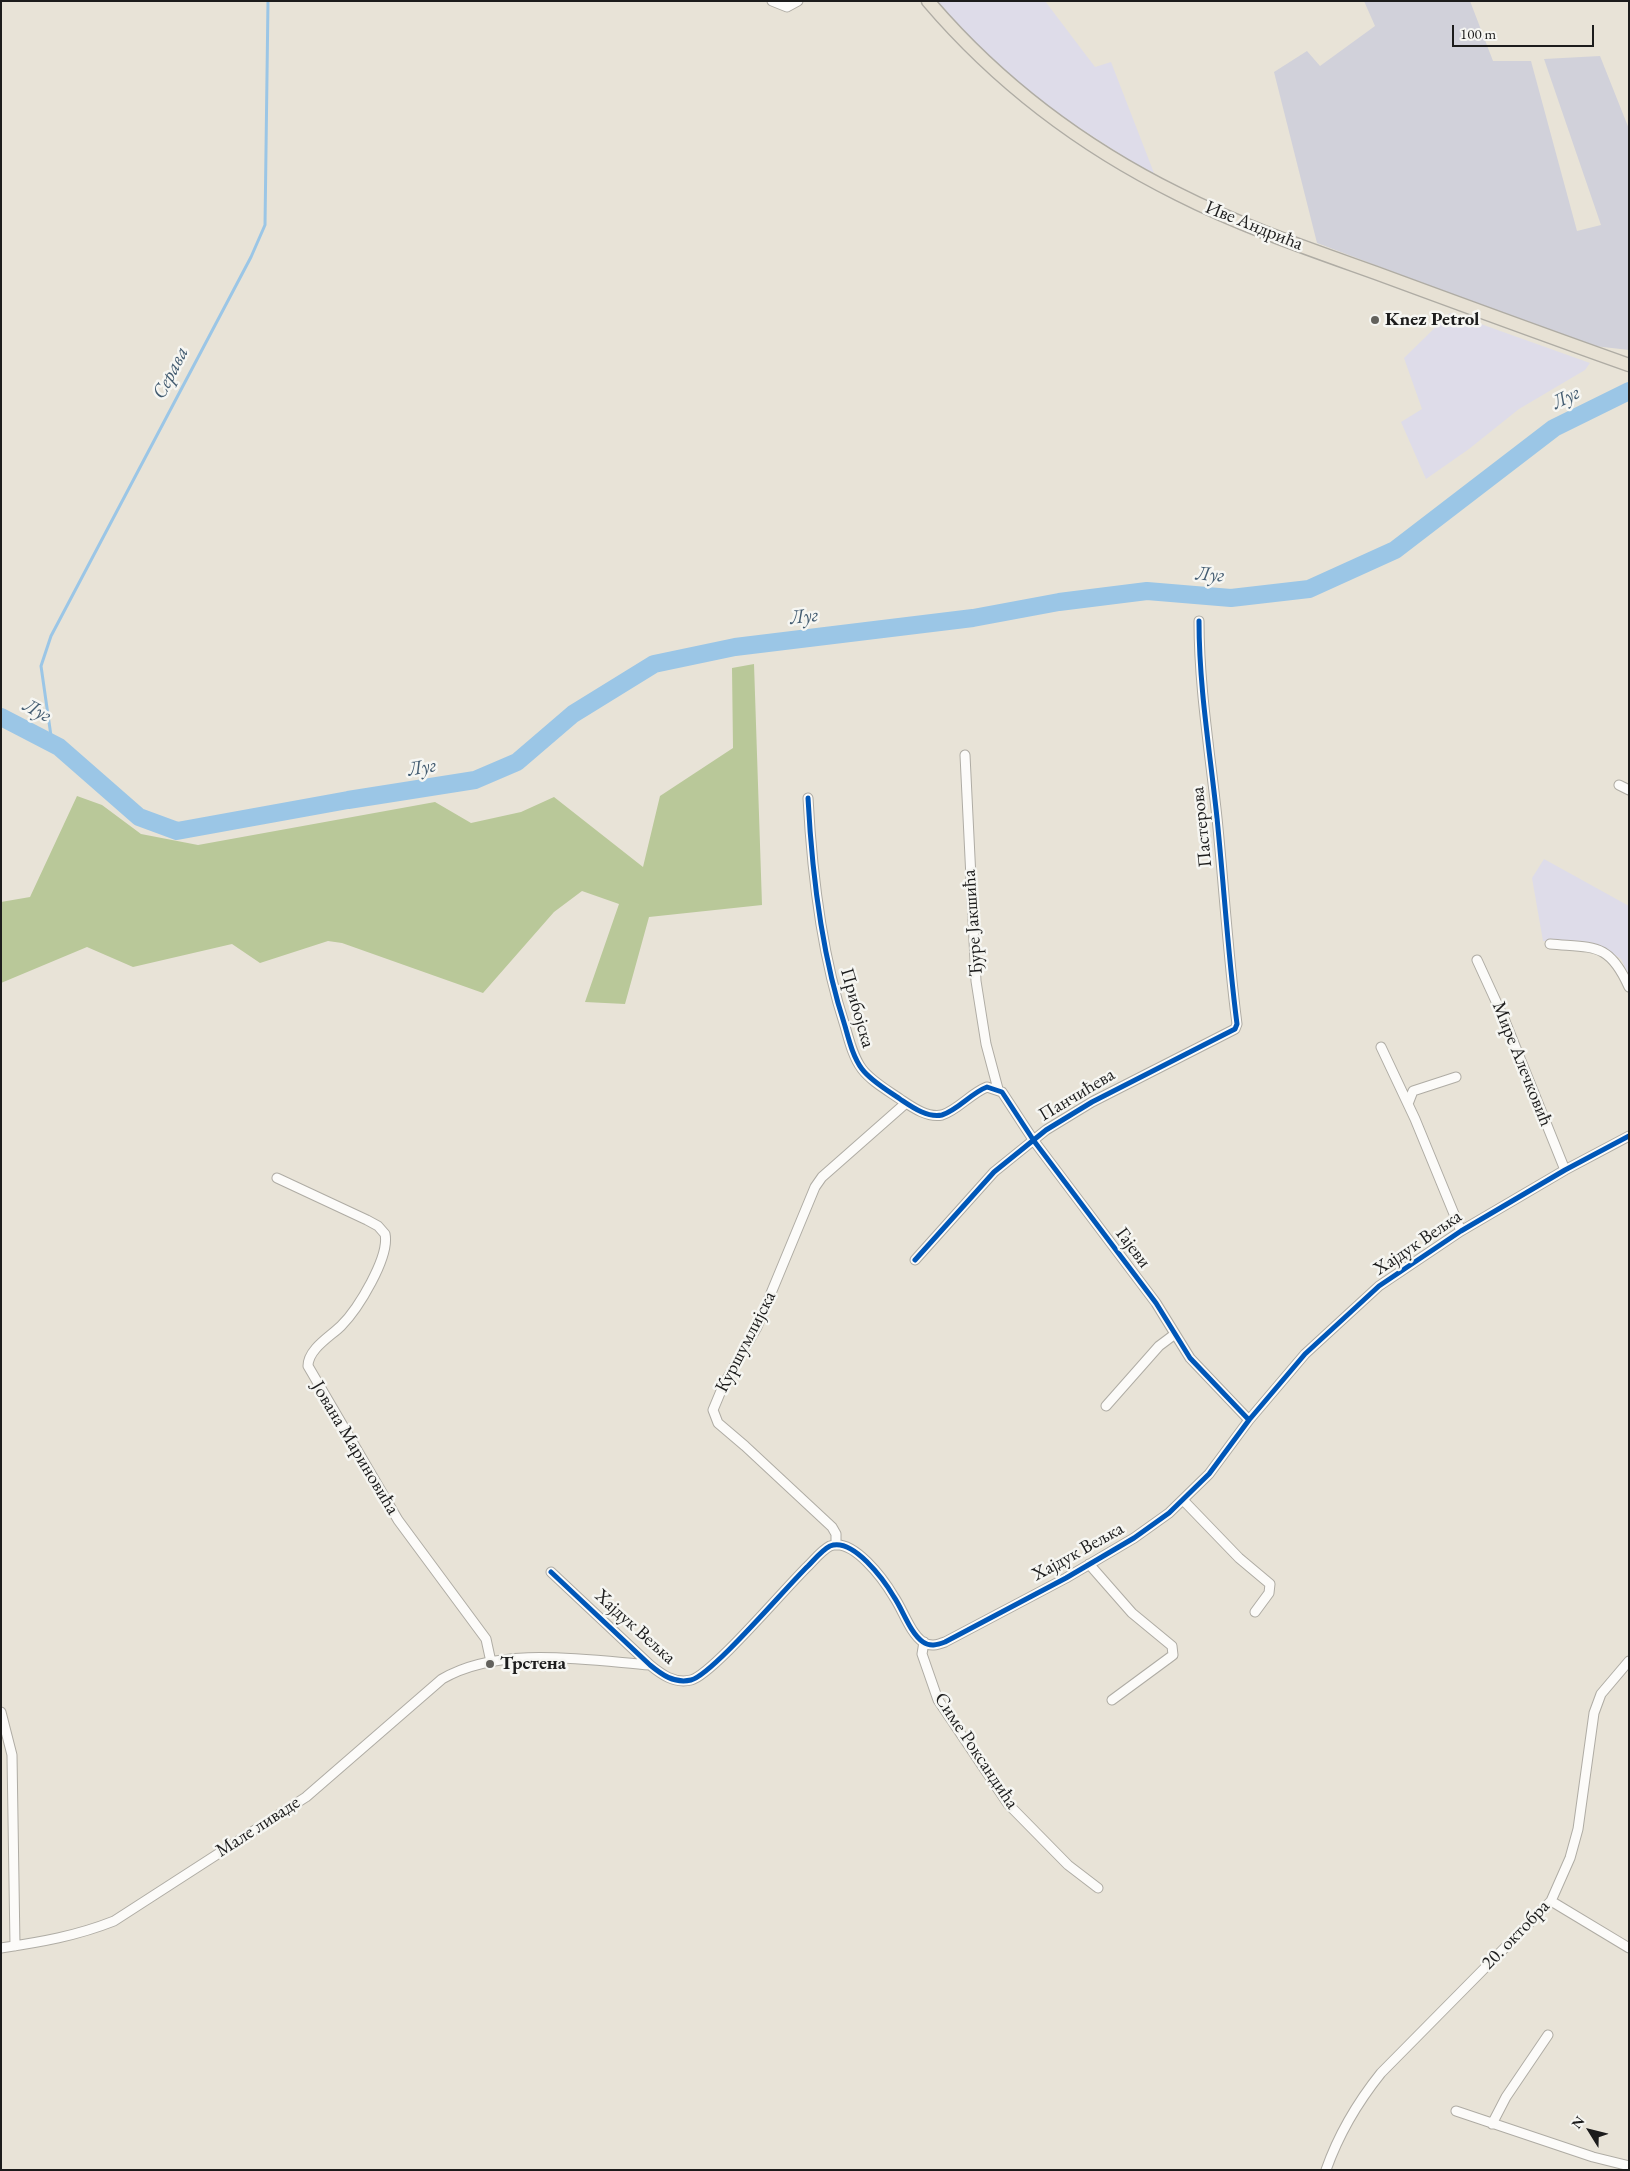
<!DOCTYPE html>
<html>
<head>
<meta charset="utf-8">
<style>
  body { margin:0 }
  #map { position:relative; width:1630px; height:2171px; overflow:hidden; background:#e8e3d7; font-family:"EB Garamond",serif }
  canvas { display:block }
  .frame { position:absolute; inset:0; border:2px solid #1c1c1c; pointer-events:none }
  .north { position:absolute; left:1565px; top:2106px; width:50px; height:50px; -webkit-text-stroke:4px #f6f6f2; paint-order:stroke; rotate:306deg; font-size:14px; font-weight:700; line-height:20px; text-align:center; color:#1c1c1c }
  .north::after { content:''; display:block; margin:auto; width:18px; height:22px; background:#1c1c1c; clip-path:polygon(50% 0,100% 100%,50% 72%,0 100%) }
  .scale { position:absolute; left:1452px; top:25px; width:142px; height:22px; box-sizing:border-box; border:2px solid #1c1c1c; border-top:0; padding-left:6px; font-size:15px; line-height:18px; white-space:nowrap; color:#1c1c1c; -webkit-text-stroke:4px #f6f6f2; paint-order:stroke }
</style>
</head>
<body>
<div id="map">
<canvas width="1630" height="2171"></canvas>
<div class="frame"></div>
<div class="north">N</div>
<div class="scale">100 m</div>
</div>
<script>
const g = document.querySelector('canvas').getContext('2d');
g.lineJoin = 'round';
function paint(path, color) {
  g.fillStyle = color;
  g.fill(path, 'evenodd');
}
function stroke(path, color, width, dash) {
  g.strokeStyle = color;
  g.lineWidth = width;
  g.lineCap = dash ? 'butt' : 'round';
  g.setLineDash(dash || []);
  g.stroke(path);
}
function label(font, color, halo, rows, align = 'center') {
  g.font = font + ' "EB Garamond",serif';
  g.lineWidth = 5;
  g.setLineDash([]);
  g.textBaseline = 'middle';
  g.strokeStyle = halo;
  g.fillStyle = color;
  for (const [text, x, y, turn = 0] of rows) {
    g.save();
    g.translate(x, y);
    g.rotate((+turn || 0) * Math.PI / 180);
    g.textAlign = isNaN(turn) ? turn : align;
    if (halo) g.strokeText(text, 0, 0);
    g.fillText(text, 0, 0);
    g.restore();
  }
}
paint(new Path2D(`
  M 935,1 L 1045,1 L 1095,67 L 1111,62 L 1154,173 L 1137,165 L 1072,123 L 997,68 Z
  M 1450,313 L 1590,363 L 1585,370 L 1519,409 L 1469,449 L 1426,479 L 1401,422 L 1422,409 L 1404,358 Z
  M 1544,859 L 1629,906 L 1629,976 L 1621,959 L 1606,949 L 1593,945 L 1543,941 L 1532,878 Z`), '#dedce9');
paint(new Path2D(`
  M 1364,1 L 1470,1 L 1493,61 L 1531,61 L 1577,231 L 1601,225 L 1544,59 L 1600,56 L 1629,129 L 1629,350 L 1586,345 L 1317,243 L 1274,72 L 1307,51 L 1320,66 L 1375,26 Z`), '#d1d1da');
paint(new Path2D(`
  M 754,664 L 762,905 L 649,917 L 625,1004 L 585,1002 L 619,904 L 582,891 L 554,912 L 483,993 L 342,943 L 328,941 L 260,963 L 232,944 L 133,967 L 87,947 L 1,983 L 1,902 L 30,897 L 77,796 L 102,805 L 141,834 L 198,845 L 435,802 L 471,823 L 521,812 L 554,797 L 643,867 L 660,796 L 733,748 L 732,668 Z`), '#b9c899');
stroke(new Path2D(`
  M 52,743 L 41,666 L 51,636 L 251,257 L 265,225 L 268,1`), '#9bc6e6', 3);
stroke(new Path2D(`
  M 1,717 L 59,747 L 139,817 L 177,831 L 348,800 L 475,780 L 517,762 L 573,714 L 654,664 L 735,647 L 973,618 L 1059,602 L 1147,591 L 1231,598 L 1309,589 L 1395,550 L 1554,428 L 1629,391`), '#9bc6e6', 18);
const street = new Path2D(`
  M 772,1 L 787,7 L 798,1
  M 965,755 L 976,981 L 986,1044 L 998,1089
  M 1619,785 L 1629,790
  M 808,798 C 812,874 821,953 845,1026 C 849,1040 853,1057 862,1069 C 871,1081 887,1090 900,1099 C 912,1107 927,1118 942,1115 C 958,1110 971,1093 987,1087 L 1002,1092 L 1034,1141 L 1156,1303 L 1190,1358 L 1249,1420
  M 1550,944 C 1594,948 1609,942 1629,987
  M 1477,960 L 1505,1021 L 1565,1170
  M 1381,1047 L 1415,1119 L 1461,1231
  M 1408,1104 L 1413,1091 L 1456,1077
  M 277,1178 L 367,1220 L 378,1226 L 385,1234 C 390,1257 358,1309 341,1326 C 331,1336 308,1349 308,1366 L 398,1520 L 486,1639 L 491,1662
  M 915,1260 L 994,1172 L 1046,1130 L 1092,1102 L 1235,1029 L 1237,1024 C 1228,955 1224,887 1217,818 C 1210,752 1199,687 1199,621
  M 1106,1406 L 1159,1346 L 1175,1334
  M 1183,1500 L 1239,1558 L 1270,1584 L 1269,1593 L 1255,1612
  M 836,1545 L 836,1534 L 832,1527 L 745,1446 L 718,1423 L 713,1410 L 723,1386 L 757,1327 L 815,1187 L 822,1177 L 906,1103
  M 1089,1564 L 1132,1613 L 1172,1646 L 1173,1655 L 1169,1658 L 1112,1700
  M 551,1572 L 650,1665 C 661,1674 674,1684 691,1680 C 712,1675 786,1587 808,1566 C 814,1560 822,1550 830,1546 C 853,1537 884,1580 894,1597 C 903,1610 910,1633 923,1642 C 930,1647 937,1645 945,1642 L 1066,1578 L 1134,1538 L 1169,1513 L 1209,1474 L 1249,1420 L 1305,1354 L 1379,1286 L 1461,1231 L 1565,1170 L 1629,1136
  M 924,1642 L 922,1654 L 938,1700 L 1008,1804 L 1068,1865 L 1098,1888
  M 1,1712 L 12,1755 L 15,1946
  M 1551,1901 L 1629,1948
  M 1,1948 C 41,1942 76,1936 114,1921 L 306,1797 L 442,1679 C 499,1645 587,1660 650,1665
  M 1456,2111 L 1593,2157 L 1629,2166
  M 1492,2124 L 1506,2097 L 1548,2035
  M 1326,2170 C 1339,2133 1357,2103 1381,2073 L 1551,1901 L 1570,1858 L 1578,1829 L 1594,1713 L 1601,1694 L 1629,1661`);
const primary = new Path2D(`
  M 928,1 C 997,82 1083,147 1178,194 C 1241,226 1309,249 1376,273 C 1460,304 1544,335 1629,365`);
stroke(street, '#afaca4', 11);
stroke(primary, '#afaca4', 15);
stroke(street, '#fcfbf9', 9);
stroke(primary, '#e7e1d4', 12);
stroke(new Path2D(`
  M 808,798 C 812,874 821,953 845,1026 C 849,1040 853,1057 862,1069 C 871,1081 887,1090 900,1099 C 912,1107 927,1118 942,1115 C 958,1110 971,1093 987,1087 L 1002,1092 L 1034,1141 L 1156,1303 L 1190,1358 L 1249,1420
  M 915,1260 L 994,1172 L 1046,1130 L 1092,1102 L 1235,1029 L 1237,1024 C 1228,955 1224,887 1217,818 C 1210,752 1199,687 1199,621
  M 551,1572 L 650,1665 C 661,1674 674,1684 691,1680 C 712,1675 786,1587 808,1566 C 814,1560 822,1550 830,1546 C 853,1537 884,1580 894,1597 C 903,1610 910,1633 923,1642 C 930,1647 937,1645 945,1642 L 1066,1578 L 1134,1538 L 1169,1513 L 1209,1474 L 1249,1420 L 1305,1354 L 1379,1286 L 1461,1231 L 1565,1170 L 1629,1136`), '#0057b8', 5);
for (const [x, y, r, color] of [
  [1375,320,5,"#63625d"],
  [490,1664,5,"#63625d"]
]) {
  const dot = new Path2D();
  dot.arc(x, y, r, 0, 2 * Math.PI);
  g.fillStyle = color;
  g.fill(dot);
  stroke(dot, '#f6f6f2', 2);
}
label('19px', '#1c1c1c', '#f6f6f2', [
  ["Иве Андрића",1254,226,22],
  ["Пастерова",1202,827,-96],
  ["Ђуре Јакшића",973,923,-94],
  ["Прибојска",857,1008,74],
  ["Мире Алечковић",1522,1064,68],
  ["Панчићева",1077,1095,-31],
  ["Хајдук Вељка",1418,1243,-34],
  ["Гајеви",1133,1248,53],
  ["Куршумлијска",746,1342,-63],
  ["Јована Мариновића",355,1448,59],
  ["Хајдук Вељка",1078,1552,-29],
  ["Хајдук Вељка",635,1627,42],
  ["Симе Роксандића",976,1751,56],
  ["Мале ливаде",258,1827,-33],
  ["20. октобра",1516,1935,-46]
]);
label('bold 19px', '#1c1c1c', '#f6f6f2', [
  ["Knez Petrol",1385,320],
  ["Трстена",500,1664]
], 'left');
label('italic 20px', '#425b70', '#f6f6f2', [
  ["Серава",171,373,-63],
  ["Луг",1566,398,-27],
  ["Луг",1210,575,4],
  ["Луг",804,617,-7],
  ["Луг",37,711,28],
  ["Луг",422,768,-10]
]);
</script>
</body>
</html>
